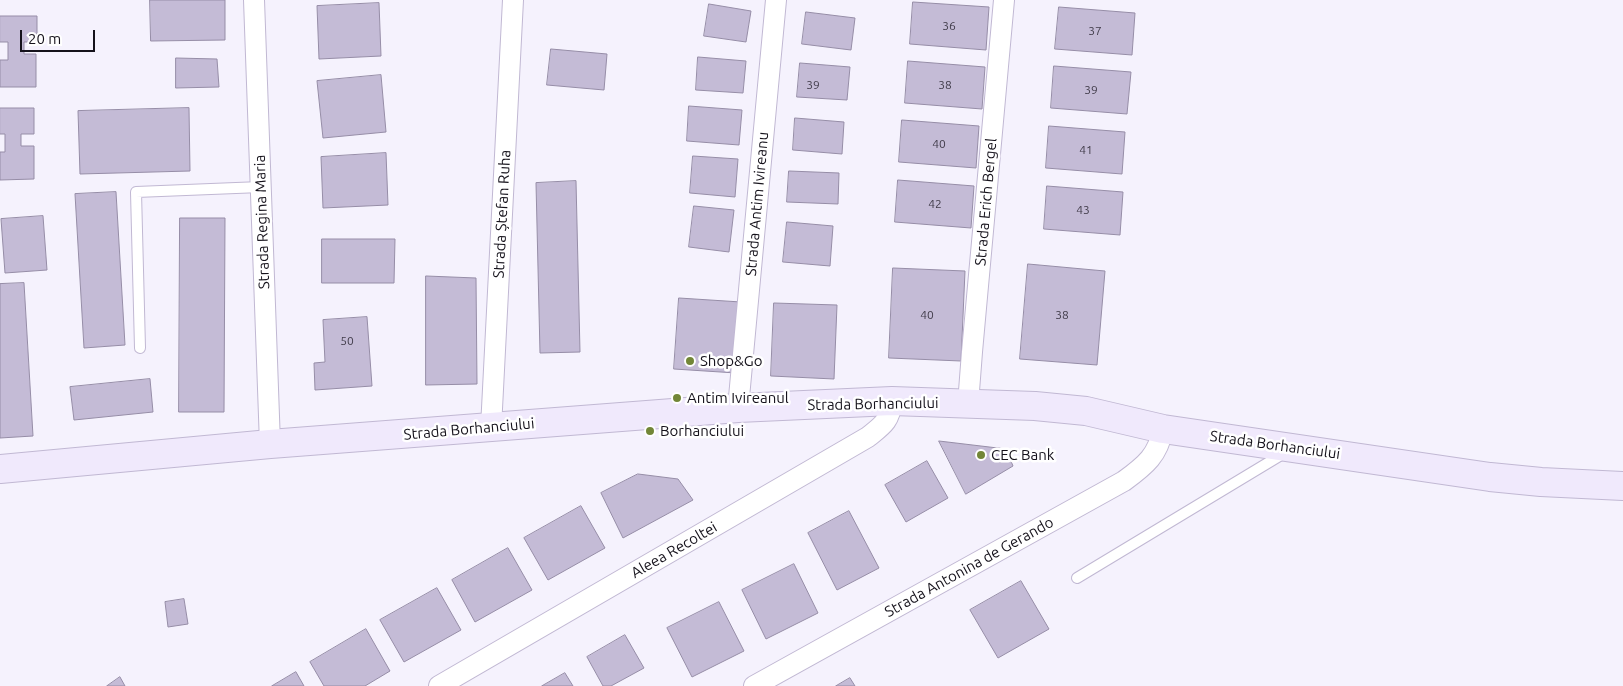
<!DOCTYPE html>
<html>
<head>
<meta charset="utf-8">
<style>
  body { margin:0 }
  #map { position:relative; width:1623px; height:686px; overflow:hidden; background:#f5f2fd; font-family:Ubuntu,sans-serif }
  canvas { display:block }
  .scale { position:absolute; left:20px; top:30px; width:75px; height:22px; box-sizing:border-box; border:2px solid #15121b; border-top:0; padding-left:6px; font-size:15px; line-height:18px; white-space:nowrap; color:#15121b; -webkit-text-stroke:4px #fff; paint-order:stroke }
</style>
</head>
<body>
<div id="map">
<canvas width="1623" height="686"></canvas>
<div class="scale">20 m</div>
</div>
<script>
const g = document.querySelector('canvas').getContext('2d');
g.lineJoin = 'round';
function paint(path, color) {
  g.fillStyle = color;
  g.fill(path, 'evenodd');
}
function stroke(path, color, width, dash) {
  g.strokeStyle = color;
  g.lineWidth = width;
  g.lineCap = dash ? 'butt' : 'round';
  g.setLineDash(dash || []);
  g.stroke(path);
}
function label(font, color, halo, rows, align = 'center') {
  g.font = font + ' Ubuntu,sans-serif';
  g.lineWidth = 5;
  g.setLineDash([]);
  g.textBaseline = 'middle';
  g.strokeStyle = halo;
  g.fillStyle = color;
  for (const [text, x, y, turn = 0] of rows) {
    g.save();
    g.translate(x, y);
    g.rotate((+turn || 0) * Math.PI / 180);
    g.textAlign = isNaN(turn) ? turn : align;
    if (halo) g.strokeText(text, 0, 0);
    g.fillText(text, 0, 0);
    g.restore();
  }
}
const building = new Path2D(`
  M 150,0 L 225,0 L 225,40 L 151,41 Z
  M 913,2 L 989,7 L 986,50 L 910,44 Z
  M 379,3 L 381,56 L 319,59 L 317,6 Z
  M 709,4 L 751,11 L 746,42 L 704,36 Z
  M 1059,7 L 1135,13 L 1132,55 L 1055,49 Z
  M 806,12 L 855,18 L 851,50 L 802,44 Z
  M 0,16 L 37,16 L 37,42 L 24,42 L 24,54 L 36,54 L 36,87 L 0,87 L 0,60 L 8,60 L 8,42 L 0,42 Z
  M 551,49 L 607,54 L 604,90 L 547,85 Z
  M 698,57 L 746,61 L 743,93 L 696,90 Z
  M 176,58 L 217,59 L 219,87 L 176,88 Z
  M 908,61 L 985,67 L 982,109 L 905,103 Z
  M 800,63 L 850,67 L 847,100 L 797,97 Z
  M 1054,66 L 1131,72 L 1127,114 L 1051,108 Z
  M 381,75 L 386,132 L 323,138 L 317,81 Z
  M 689,106 L 742,110 L 739,145 L 687,141 Z
  M 0,108 L 34,108 L 34,134 L 21,134 L 21,146 L 34,146 L 34,179 L 0,180 L 0,152 L 5,152 L 5,134 L 0,134 Z
  M 189,108 L 190,171 L 80,174 L 78,111 Z
  M 795,118 L 844,122 L 842,154 L 793,150 Z
  M 902,120 L 979,126 L 976,168 L 899,162 Z
  M 1049,126 L 1125,132 L 1122,174 L 1046,168 Z
  M 386,153 L 388,205 L 323,208 L 321,157 Z
  M 693,156 L 738,159 L 735,197 L 690,193 Z
  M 789,171 L 839,173 L 838,204 L 787,202 Z
  M 898,180 L 974,186 L 971,228 L 895,222 Z
  M 576,181 L 580,352 L 540,353 L 536,183 Z
  M 1047,186 L 1123,192 L 1120,235 L 1044,229 Z
  M 116,192 L 125,345 L 84,348 L 75,194 Z
  M 694,206 L 734,210 L 729,252 L 689,247 Z
  M 43,216 L 47,270 L 5,273 L 1,219 Z
  M 180,218 L 225,218 L 224,412 L 179,412 Z
  M 787,222 L 833,226 L 830,266 L 783,262 Z
  M 322,239 L 395,239 L 394,283 L 322,283 Z
  M 1028,264 L 1105,271 L 1097,365 L 1020,359 Z
  M 893,268 L 965,271 L 961,361 L 889,358 Z
  M 426,276 L 476,278 L 477,384 L 426,385 Z
  M 24,283 L 33,436 L 0,438 L 0,284 Z
  M 679,298 L 741,302 L 736,373 L 674,369 Z
  M 774,303 L 837,305 L 834,379 L 771,376 Z
  M 367,317 L 372,386 L 315,390 L 314,363 L 325,362 L 323,320 Z
  M 150,379 L 153,412 L 74,420 L 70,387 Z
  M 939,441 L 1006,449 L 1013,466 L 966,494 Z
  M 927,461 L 948,498 L 906,522 L 885,485 Z
  M 638,474 L 678,479 L 693,500 L 623,538 L 601,493 Z
  M 581,506 L 605,548 L 548,580 L 524,538 Z
  M 849,511 L 879,568 L 837,590 L 808,533 Z
  M 508,548 L 532,590 L 475,622 L 452,580 Z
  M 794,564 L 818,613 L 766,639 L 742,590 Z
  M 1021,581 L 1049,629 L 998,658 L 970,610 Z
  M 437,588 L 461,630 L 404,662 L 380,620 Z
  M 184,599 L 188,624 L 168,627 L 165,602 Z
  M 719,602 L 744,651 L 692,677 L 667,628 Z
  M 366,629 L 390,671 L 365,686 L 324,686 L 310,662 Z
  M 625,635 L 644,668 L 611,686 L 603,686 L 587,657 Z
  M 296,672 L 304,686 L 272,686 Z
  M 565,673 L 573,686 L 542,686 Z
  M 120,677 L 125,686 L 107,686 Z
  M 850,678 L 855,686 L 836,686 Z`);
paint(building, '#c4bbd6');
stroke(building, '#968da7', 1);
const service = new Path2D(`
  M 140,348 L 136,192 L 261,187
  M 1077,578 L 1286,452`);
const minor = new Path2D(`
  M 254,0 L 270,444
  M 968,404 L 972,352 L 1004,0
  M 738,408 L 776,0
  M 491,428 L 513,0
  M 439,686 L 868,437 C 883,425 890,421 892,401
  M 754,686 L 1124,481 C 1146,465 1158,455 1163,429`);
const secondary = new Path2D(`
  M 0,469 L 270,444 L 738,408 L 892,401 L 1035,406 L 1086,411 L 1163,429 L 1490,477 L 1541,482 L 1623,486`);
stroke(service, '#c1b8d3', 12);
stroke(minor, '#c1b8d3', 22);
stroke(secondary, '#c1b8d3', 30);
stroke(service, '#fff', 10);
stroke(minor, '#fff', 20);
stroke(secondary, '#f0e9fc', 28);
for (const [x, y, r, color] of [
  [690,361,5,"#728637"],
  [677,398,5,"#728637"],
  [650,431,5,"#728637"],
  [981,455,5,"#728637"]
]) {
  const dot = new Path2D();
  dot.arc(x, y, r, 0, 2 * Math.PI);
  g.fillStyle = color;
  g.fill(dot);
  stroke(dot, '#fff', 2);
}
label('12px', '#413c4a', null, [
  ["36",949,26],
  ["37",1095,31],
  ["39",813,85],
  ["38",945,85],
  ["39",1091,90],
  ["40",939,144],
  ["41",1086,150],
  ["42",935,204],
  ["43",1083,210],
  ["40",927,315],
  ["38",1062,315],
  ["50",347,341]
]);
label('15px', '#15121b', '#fff', [
  ["Strada Erich Bergel",986,202,-85],
  ["Strada Antim Ivireanu",757,204,-85],
  ["Strada Ștefan Ruha",502,214,-87],
  ["Strada Regina Maria",262,222,-92],
  ["Strada Borhanciului",873,404,-1],
  ["Strada Borhanciului",469,429,-5],
  ["Strada Borhanciului",1275,445,8],
  ["Aleea Recoltei",674,550,-30],
  ["Strada Antonina de Gerando",969,567,-29]
]);
label('15px', '#15121b', '#fff', [
  ["Shop&Go",700,361],
  ["Antim Ivireanul",687,398],
  ["Borhanciului",660,431],
  ["CEC Bank",991,455]
], 'left');
</script>
</body>
</html>
